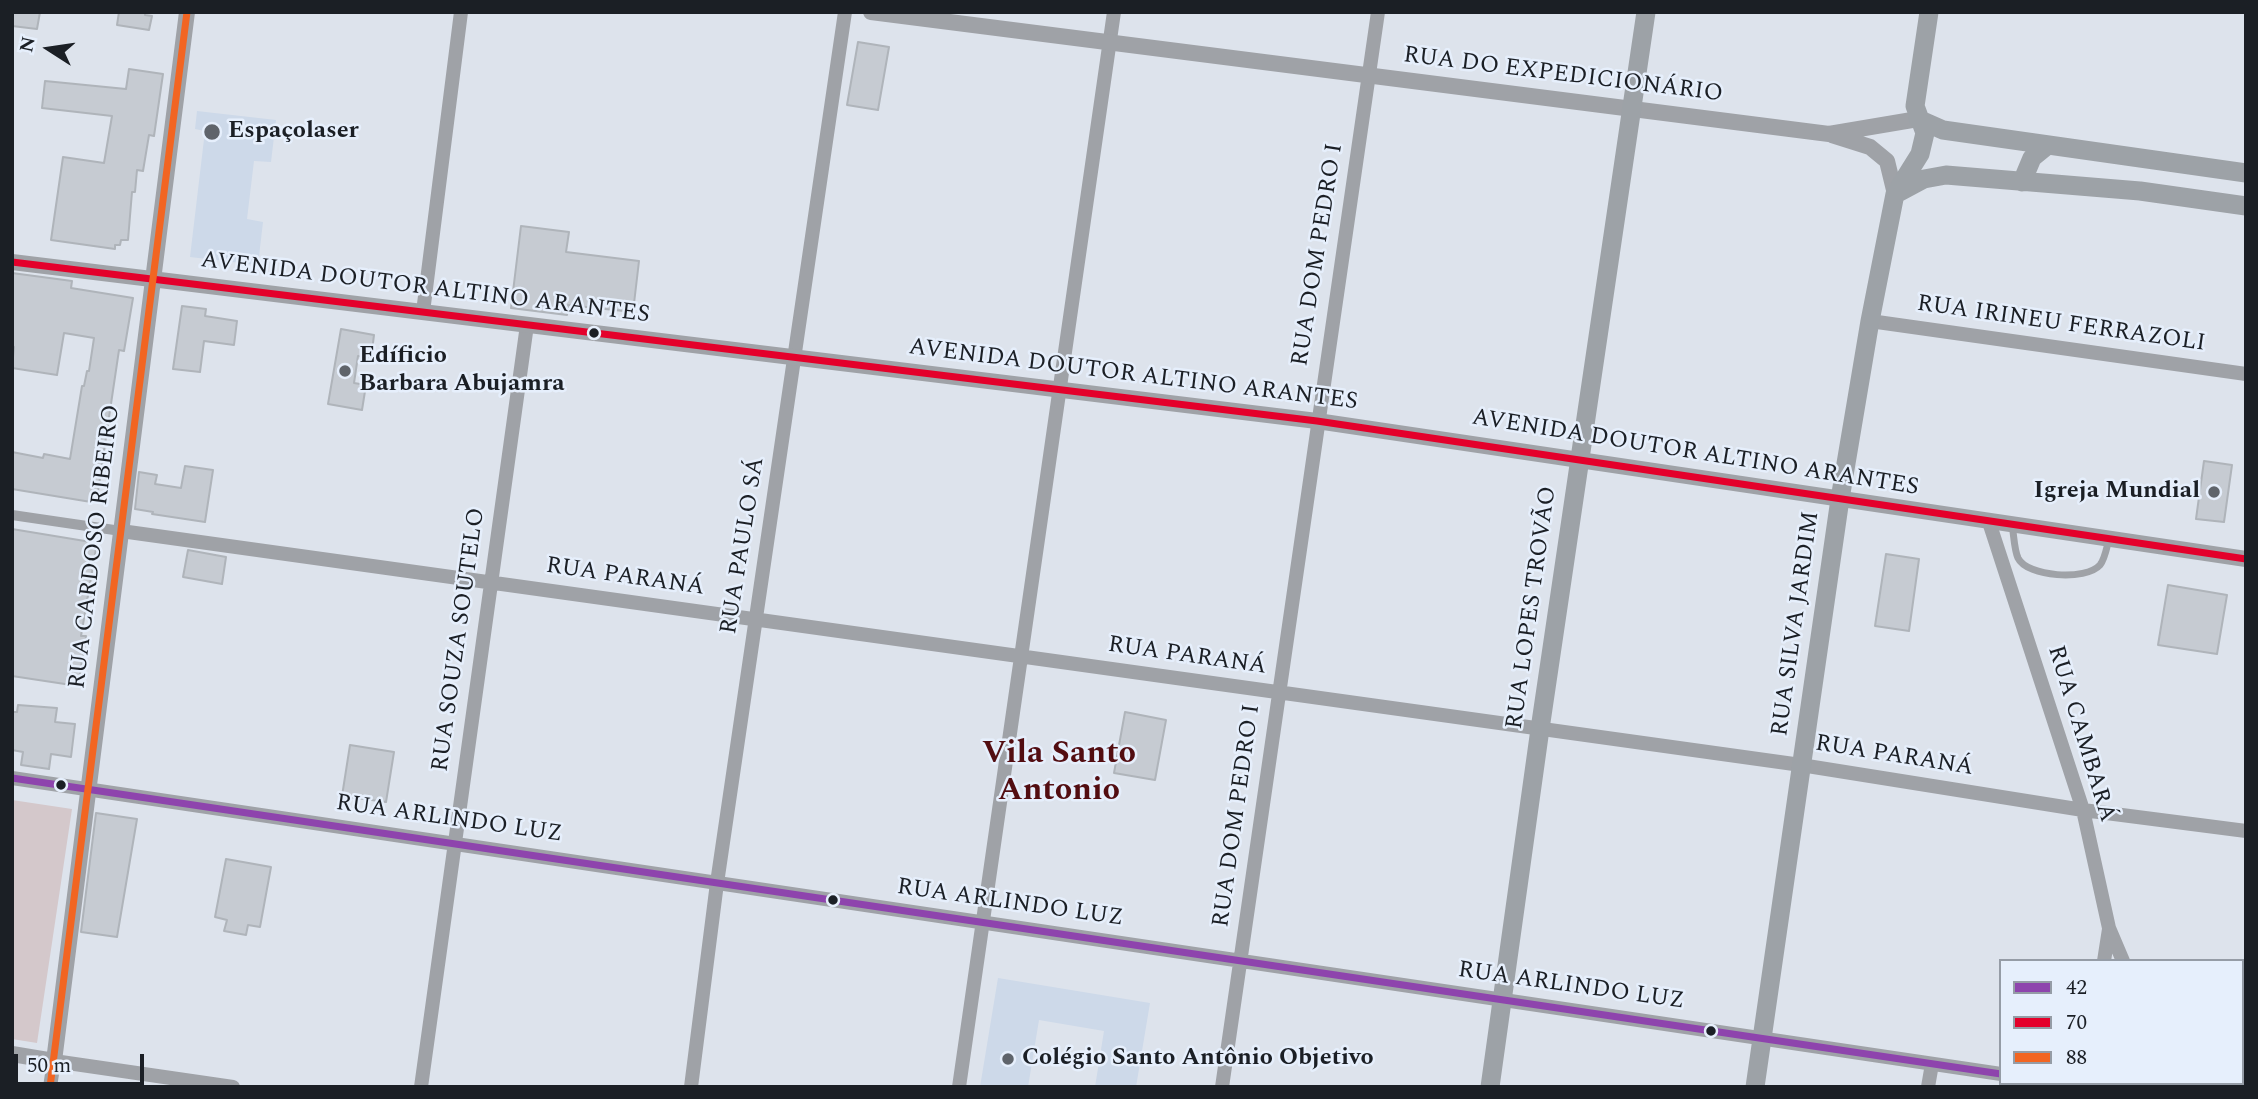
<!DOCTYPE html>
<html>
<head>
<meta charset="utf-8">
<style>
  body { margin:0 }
  #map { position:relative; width:2258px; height:1099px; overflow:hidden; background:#dde3ec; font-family:Spectral,serif }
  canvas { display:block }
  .frame { position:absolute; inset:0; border:14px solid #1b1f25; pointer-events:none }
  .legend { position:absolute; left:1999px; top:959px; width:245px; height:126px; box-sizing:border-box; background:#e6effc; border:2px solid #959ca6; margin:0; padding:9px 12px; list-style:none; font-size:21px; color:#1b1f25 }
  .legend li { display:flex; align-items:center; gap:14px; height:35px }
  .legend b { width:35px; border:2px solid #959ca6 }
  .north { position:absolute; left:14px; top:14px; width:70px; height:70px; -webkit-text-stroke:5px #e6effc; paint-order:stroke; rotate:282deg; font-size:19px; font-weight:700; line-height:28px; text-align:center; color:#1b1f25 }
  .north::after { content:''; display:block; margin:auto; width:24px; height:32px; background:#1b1f25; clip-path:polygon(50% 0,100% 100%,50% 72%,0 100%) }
  .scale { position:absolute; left:14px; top:1054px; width:130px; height:32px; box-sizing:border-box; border:4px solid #1b1f25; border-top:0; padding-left:9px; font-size:21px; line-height:24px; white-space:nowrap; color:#1b1f25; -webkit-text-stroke:5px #e6effc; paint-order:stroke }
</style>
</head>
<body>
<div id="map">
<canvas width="2258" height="1099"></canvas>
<div class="frame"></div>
<ul class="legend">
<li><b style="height:9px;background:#8e44ad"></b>42</li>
<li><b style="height:9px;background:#e4002b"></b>70</li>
<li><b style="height:9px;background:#f26522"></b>88</li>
</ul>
<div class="north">N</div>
<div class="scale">50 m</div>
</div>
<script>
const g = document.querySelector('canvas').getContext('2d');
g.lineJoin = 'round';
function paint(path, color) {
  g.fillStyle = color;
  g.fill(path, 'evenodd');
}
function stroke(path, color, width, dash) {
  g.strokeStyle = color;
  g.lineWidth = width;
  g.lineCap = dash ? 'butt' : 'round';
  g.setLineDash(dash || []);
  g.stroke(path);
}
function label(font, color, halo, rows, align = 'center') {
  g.font = font + ' Spectral,serif';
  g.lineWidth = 5;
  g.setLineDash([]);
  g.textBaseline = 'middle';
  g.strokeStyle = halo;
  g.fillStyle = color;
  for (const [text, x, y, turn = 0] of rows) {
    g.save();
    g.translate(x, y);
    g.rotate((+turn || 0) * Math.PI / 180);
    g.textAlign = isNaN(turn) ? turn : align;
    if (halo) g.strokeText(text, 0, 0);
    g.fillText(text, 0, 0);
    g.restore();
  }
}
paint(new Path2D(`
  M 197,111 L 276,120 L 271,162 L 254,161 L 247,219 L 263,222 L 258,265 L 190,257 L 205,131 L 195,129 Z
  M 998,978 L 1150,1003 L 1136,1087 L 1095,1087 L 1104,1031 L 1039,1020 L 1028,1087 L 980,1087 Z`), '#cdd9e9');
paint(new Path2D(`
  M 12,800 L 72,809 L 37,1043 L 12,1039 Z`), '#d4c8cb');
const building = new Path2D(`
  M 12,12 L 40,12 L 37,29 L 12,26 Z
  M 119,12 L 145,12 L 145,15 L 152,16 L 149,30 L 117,25 Z
  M 858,42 L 889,47 L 878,110 L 847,105 Z
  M 129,69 L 163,74 L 154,136 L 149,135 L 143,171 L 137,170 L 135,192 L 132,192 L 128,240 L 121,240 L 120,245 L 115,245 L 115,249 L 51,240 L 63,157 L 104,163 L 112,116 L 42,108 L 45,81 L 126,89 Z
  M 521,226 L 569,232 L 566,252 L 639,261 L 633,312 L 568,305 L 567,315 L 511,308 Z
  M 12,273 L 72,281 L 71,288 L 133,298 L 124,351 L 119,350 L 97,498 L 91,502 L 12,489 L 12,452 L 43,458 L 44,454 L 70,459 L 82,386 L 84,386 L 87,371 L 89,371 L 94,338 L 64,333 L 57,375 L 12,368 L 14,347 L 12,346 Z
  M 182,306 L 206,309 L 205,316 L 237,321 L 234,345 L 204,341 L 200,372 L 173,369 Z
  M 341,329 L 374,335 L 371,358 L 358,356 L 354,383 L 366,385 L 362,410 L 328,404 Z
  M 2204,461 L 2232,465 L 2224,522 L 2196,519 Z
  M 185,466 L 213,470 L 205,522 L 152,514 L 153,512 L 135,509 L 139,472 L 157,475 L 155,484 L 181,488 Z
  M 12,529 L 97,543 L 81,636 L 86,636 L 78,686 L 12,676 Z
  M 188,550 L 226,557 L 222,584 L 183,577 Z
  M 1886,554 L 1919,559 L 1909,631 L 1875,626 Z
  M 2168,585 L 2227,595 L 2217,654 L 2158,645 Z
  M 18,705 L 57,708 L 55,722 L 75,724 L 71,757 L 51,754 L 49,769 L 21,765 L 23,752 L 12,750 L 12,712 L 17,712 Z
  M 1125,712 L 1166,720 L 1155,780 L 1114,773 Z
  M 350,745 L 394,752 L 386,802 L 342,796 Z
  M 96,813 L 137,819 L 117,937 L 81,932 Z
  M 226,859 L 271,867 L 260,927 L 248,925 L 246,935 L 224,931 L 227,920 L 215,917 Z`);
paint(building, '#c6cbd2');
stroke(building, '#afb4ba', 2);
stroke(new Path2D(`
  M 2012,525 C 2014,535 2014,549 2018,558 C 2027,577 2086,581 2100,565 C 2105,559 2107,546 2109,539`), '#9fa2a7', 7);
stroke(new Path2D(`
  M 12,515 L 121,531`), '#9fa2a7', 10);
stroke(new Path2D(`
  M 423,312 L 461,12
  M 1870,321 L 2246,374
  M 1989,522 L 2083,810 L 2109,928 L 2123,961
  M 121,531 L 1801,765 L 2083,810 L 2246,831
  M 12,778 L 2001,1074
  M 2104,961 L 2109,929
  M 2064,1083 L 2087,1087
  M 2172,1083 L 2173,1087
  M 50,1087 L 54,1061 L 233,1087
  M 421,1087 L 527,325
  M 691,1087 L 717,883 L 845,12
  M 959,1087 L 1114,12
  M 1222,1087 L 1378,12
  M 1928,1087 L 1932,1064`), '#9fa2a7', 14);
stroke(new Path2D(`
  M 871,12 L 1829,134 L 1918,119
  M 1832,135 L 1870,147 L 1887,161 L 1895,194
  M 12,262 L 1317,421 L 2246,559
  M 12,1054 L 54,1061 L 187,12`), '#9fa2a7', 16);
stroke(new Path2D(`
  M 1918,119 L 1943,130 L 2246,173
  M 2022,182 L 2032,158 L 2048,145
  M 1896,194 L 1924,179 L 1946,175 L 2140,191 L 2246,206
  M 1490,1087 L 1540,729 L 1646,12
  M 1755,1087 L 1840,499 L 1870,321 L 1895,194 L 1920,154 L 1925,133 L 1915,106 L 1929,12`), '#9da2a7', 19);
stroke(new Path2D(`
  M 12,778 L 2001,1074`), '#8e44ad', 7);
stroke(new Path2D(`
  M 12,262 L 1317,421 L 2246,559`), '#e4002b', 7);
stroke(new Path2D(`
  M 50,1087 L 187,12`), '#f26522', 7);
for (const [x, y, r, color] of [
  [212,132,9,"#5f646b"],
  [594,333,6,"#1b1f25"],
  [345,371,7,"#5f646b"],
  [2214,492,7,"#5f646b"],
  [61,785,6,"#1b1f25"],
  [833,900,6,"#1b1f25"],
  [1711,1031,6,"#1b1f25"],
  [1008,1059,7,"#5f646b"]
]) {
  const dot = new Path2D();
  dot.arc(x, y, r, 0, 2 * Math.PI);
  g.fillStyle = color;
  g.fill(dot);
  stroke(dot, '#e6effc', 2.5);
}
label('24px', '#1b1f25', '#e6effc', [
  ["RUA DO EXPEDICIONÁRIO",1563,76,7],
  ["RUA DOM PEDRO I",1319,255,-81],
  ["AVENIDA DOUTOR ALTINO ARANTES",425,289,7],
  ["RUA IRINEU FERRAZOLI",2061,325,8],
  ["AVENIDA DOUTOR ALTINO ARANTES",1133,376,7],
  ["AVENIDA DOUTOR ALTINO ARANTES",1695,454,9],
  ["RUA PAULO SÁ",744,546,-81],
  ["RUA CARDOSO RIBEIRO",96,547,-83],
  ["RUA PARANÁ",625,578,8],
  ["RUA LOPES TROVÃO",1533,608,-82],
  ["RUA SILVA JARDIM",1797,624,-82],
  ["RUA SOUZA SOUTELO",460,640,-82],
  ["RUA PARANÁ",1187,657,8],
  ["RUA CAMBARÁ",2080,734,73],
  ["RUA PARANÁ",1894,757,9],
  ["RUA DOM PEDRO I",1238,816,-82],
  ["RUA ARLINDO LUZ",449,820,8],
  ["RUA ARLINDO LUZ",1010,904,8],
  ["RUA ARLINDO LUZ",1571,987,8]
]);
label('bold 24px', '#1b1f25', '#e6effc', [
  ["Espaçolaser",228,132],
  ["Edíficio",359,357],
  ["Barbara Abujamra",359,385],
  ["Igreja Mundial",2200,492,"right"],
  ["Colégio Santo Antônio Objetivo",1022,1059]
], 'left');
label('bold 32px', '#520d11', '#e6effc', [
  ["Vila Santo",1059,756],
  ["Antonio",1059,793]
]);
</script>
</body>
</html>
